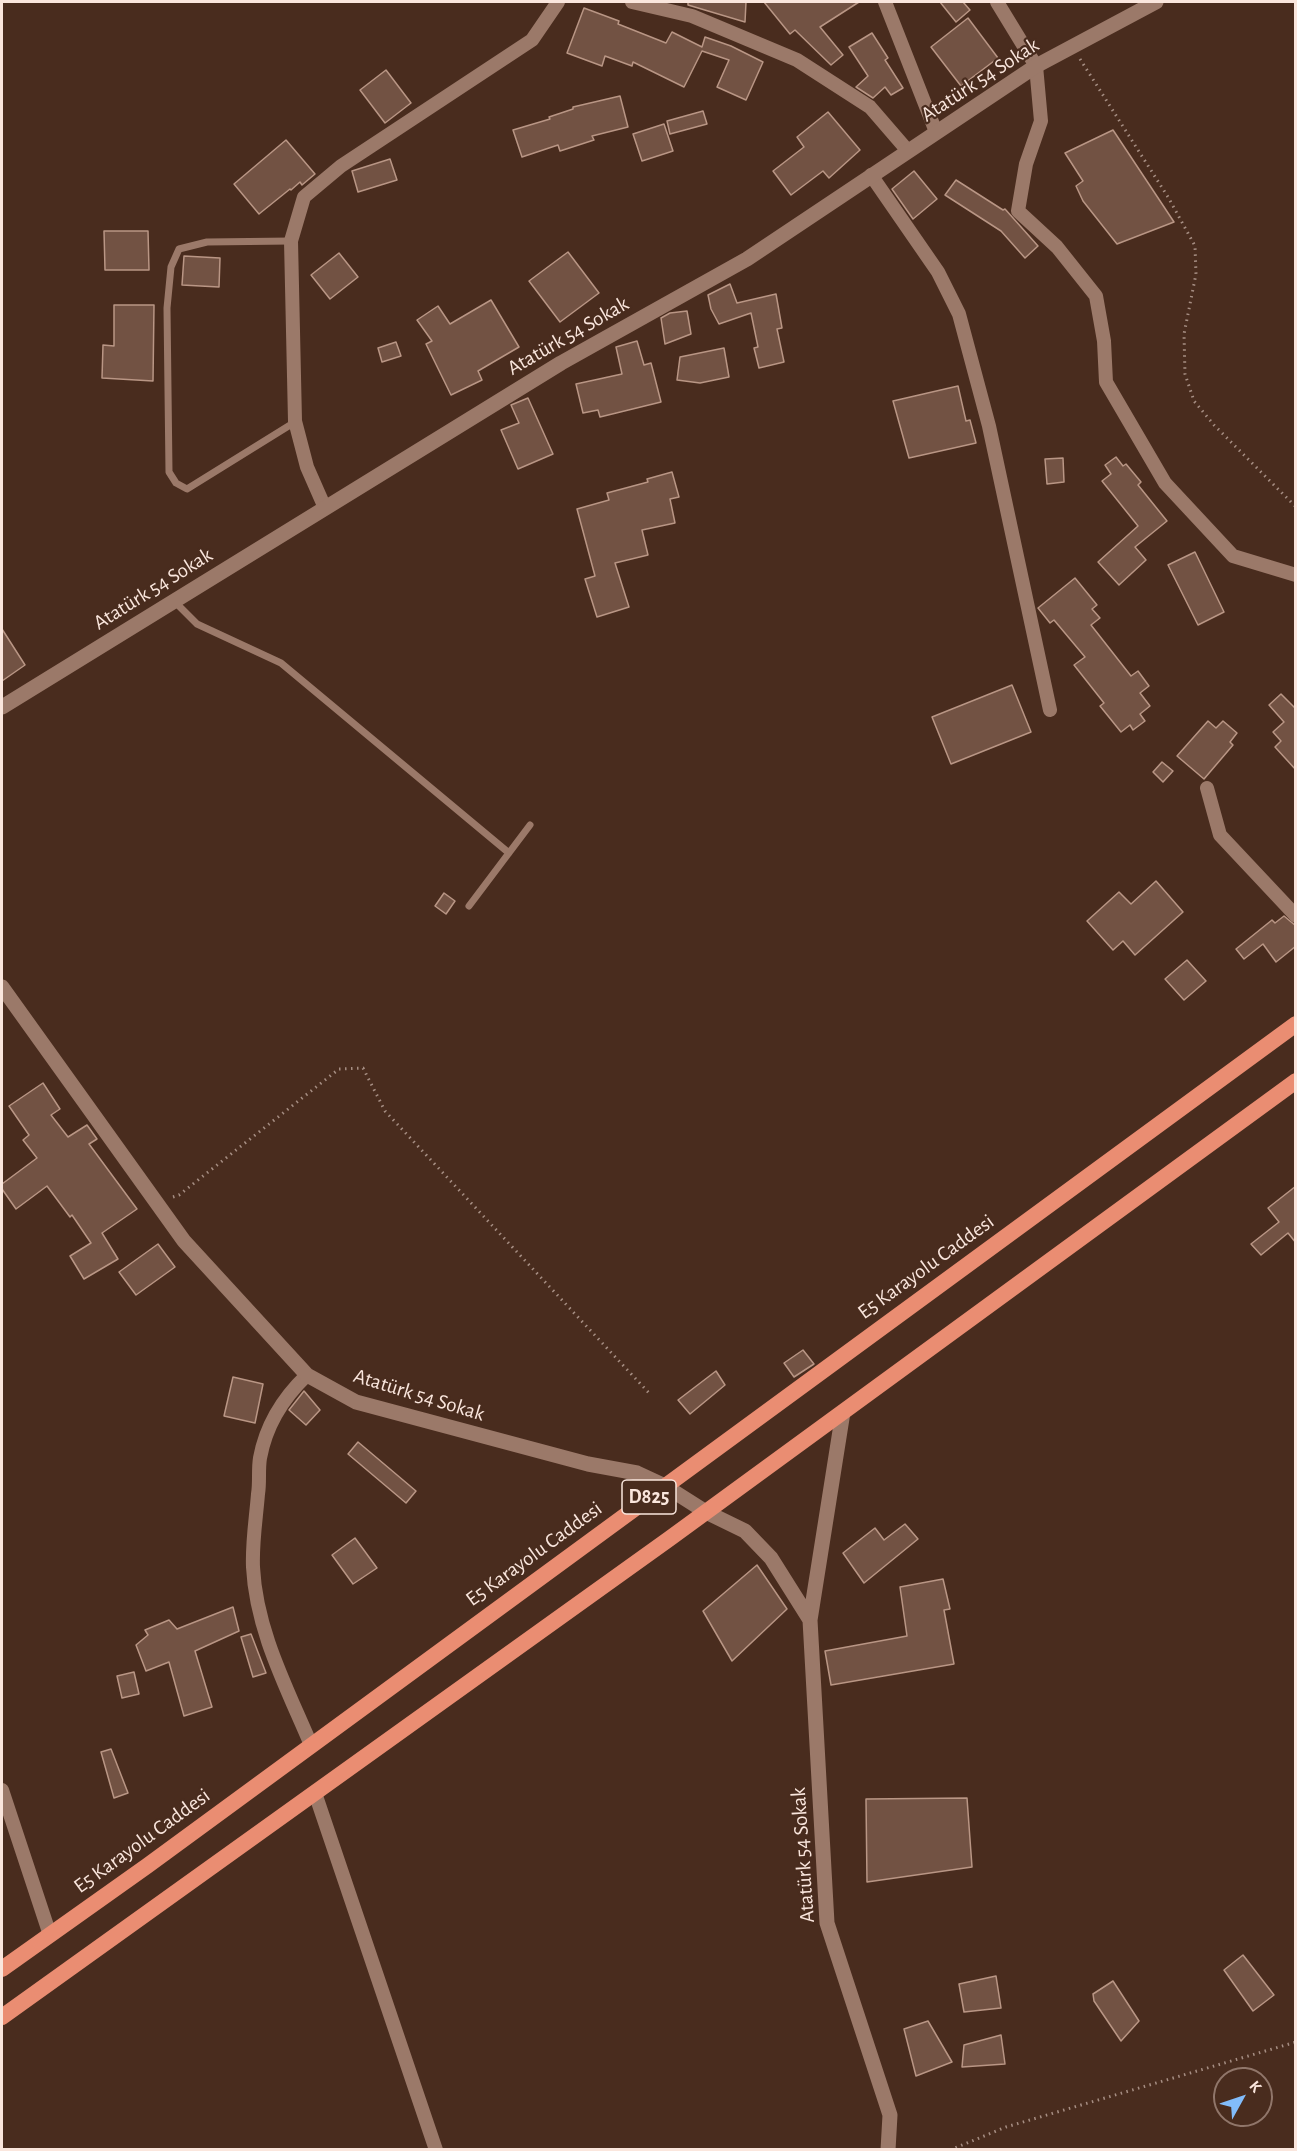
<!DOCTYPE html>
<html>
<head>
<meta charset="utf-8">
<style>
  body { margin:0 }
  #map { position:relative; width:1297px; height:2151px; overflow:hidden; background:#492c1e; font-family:"Alegreya Sans",sans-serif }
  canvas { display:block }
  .frame { position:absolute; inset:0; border:3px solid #fae6dd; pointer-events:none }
  .north { position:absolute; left:1213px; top:2067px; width:60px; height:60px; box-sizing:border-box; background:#492c1e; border:2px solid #90766a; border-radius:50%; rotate:50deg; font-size:16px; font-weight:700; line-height:24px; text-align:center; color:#fae6dd }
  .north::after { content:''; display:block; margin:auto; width:21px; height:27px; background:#82bcfa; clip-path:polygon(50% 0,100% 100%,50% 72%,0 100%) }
</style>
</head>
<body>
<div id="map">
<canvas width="1297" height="2151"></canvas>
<div class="frame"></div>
<div class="north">K</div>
</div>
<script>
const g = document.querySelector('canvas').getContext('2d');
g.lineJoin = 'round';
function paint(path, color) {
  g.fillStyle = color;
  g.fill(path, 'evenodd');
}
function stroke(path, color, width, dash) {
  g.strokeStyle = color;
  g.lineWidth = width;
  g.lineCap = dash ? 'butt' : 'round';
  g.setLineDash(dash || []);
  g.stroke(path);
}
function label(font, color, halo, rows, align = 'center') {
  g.font = font + ' "Alegreya Sans",sans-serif';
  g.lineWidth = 4.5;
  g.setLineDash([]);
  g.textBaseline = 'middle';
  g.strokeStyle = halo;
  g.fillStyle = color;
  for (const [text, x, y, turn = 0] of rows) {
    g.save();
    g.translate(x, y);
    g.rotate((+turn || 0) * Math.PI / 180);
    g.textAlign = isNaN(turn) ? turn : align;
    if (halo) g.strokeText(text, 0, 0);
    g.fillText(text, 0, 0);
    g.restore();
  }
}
const building = new Path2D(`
  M 688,2 L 746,2 L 745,22 L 688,5 Z
  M 764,2 L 859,2 L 820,27 L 843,55 L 831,65 L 795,30 L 790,34 Z
  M 940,2 L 963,2 L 970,10 L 956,22 Z
  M 584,8 L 619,21 L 618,24 L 666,43 L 672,32 L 702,47 L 705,37 L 731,46 L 763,62 L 746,100 L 717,87 L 729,60 L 702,51 L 684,87 L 633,62 L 632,66 L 605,56 L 602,66 L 567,53 Z
  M 968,18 L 998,58 L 961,86 L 931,47 Z
  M 872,33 L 888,58 L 885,60 L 903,88 L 891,95 L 885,87 L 873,98 L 856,87 L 868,76 L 849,47 Z
  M 386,70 L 411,103 L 385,123 L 360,90 Z
  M 620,96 L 628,127 L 592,136 L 594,140 L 560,151 L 558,145 L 522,157 L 513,130 L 550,119 L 549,117 L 573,109 L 573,107 Z
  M 703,111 L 707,124 L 670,134 L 667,121 Z
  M 828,112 L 860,150 L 829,178 L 823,171 L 791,195 L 773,171 L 804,147 L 797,137 Z
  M 664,124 L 673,151 L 642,161 L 633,134 Z
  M 1113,130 L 1174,222 L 1117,244 L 1083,201 L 1076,186 L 1083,181 L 1065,153 Z
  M 286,140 L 315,174 L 302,185 L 300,182 L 291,190 L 290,189 L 259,214 L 234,184 Z
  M 390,159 L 397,180 L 358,192 L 352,171 Z
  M 914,171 L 937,199 L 913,219 L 892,189 Z
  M 956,180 L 1003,210 L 1005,209 L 1038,246 L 1025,258 L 1001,231 L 945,195 Z
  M 104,231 L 148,231 L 149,270 L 105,270 Z
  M 568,252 L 599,293 L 560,322 L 529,281 Z
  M 339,253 L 358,277 L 330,299 L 311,275 Z
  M 184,256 L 220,258 L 219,287 L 182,285 Z
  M 730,284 L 737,303 L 776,294 L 782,328 L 777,329 L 784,362 L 759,368 L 754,348 L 758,347 L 751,313 L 719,324 L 711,309 L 708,295 Z
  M 491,300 L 519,347 L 478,371 L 482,380 L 451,395 L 426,344 L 432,341 L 417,320 L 438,306 L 450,324 Z
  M 114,305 L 154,305 L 153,381 L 102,378 L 103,345 L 114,346 Z
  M 687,311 L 691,334 L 665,344 L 661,318 L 670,313 Z
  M 637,341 L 644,365 L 651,363 L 661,402 L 600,417 L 598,410 L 583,413 L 576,384 L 622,374 L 616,347 Z
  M 396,342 L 401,356 L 382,362 L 378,348 Z
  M 724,348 L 729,377 L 700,383 L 677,380 L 680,357 Z
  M 958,386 L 966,421 L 970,420 L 976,443 L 909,458 L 893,401 Z
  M 528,398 L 553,454 L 518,469 L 501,430 L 519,423 L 511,405 Z
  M 1116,457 L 1123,466 L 1126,464 L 1141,482 L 1138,485 L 1167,521 L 1135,547 L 1146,560 L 1119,585 L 1098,562 L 1138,526 L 1102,481 L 1111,474 L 1105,465 Z
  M 1063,458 L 1064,482 L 1047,484 L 1045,459 Z
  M 672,472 L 679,497 L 670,499 L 675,523 L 642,530 L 648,555 L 615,563 L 629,607 L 597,617 L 585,579 L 595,576 L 577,509 L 609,500 L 607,493 L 648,482 L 647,479 Z
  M 1195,552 L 1224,612 L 1198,625 L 1168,565 Z
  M 1075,578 L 1097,605 L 1092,609 L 1100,618 L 1091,625 L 1131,676 L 1138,671 L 1149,686 L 1140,693 L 1150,706 L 1140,714 L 1145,721 L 1133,730 L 1130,725 L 1121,732 L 1100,706 L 1104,703 L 1074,665 L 1085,657 L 1054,620 L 1050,623 L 1038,608 Z
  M 2,629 L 25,665 L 2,681 Z
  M 1012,685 L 1031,732 L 951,764 L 932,717 Z
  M 1281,694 L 1296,709 L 1296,770 L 1275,747 L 1281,741 L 1273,732 L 1284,722 L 1269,705 Z
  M 1208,721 L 1216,728 L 1223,721 L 1237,733 L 1230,742 L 1233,745 L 1204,779 L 1177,756 Z
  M 1162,762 L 1173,771 L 1163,782 L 1153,772 Z
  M 1156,881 L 1183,912 L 1135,955 L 1123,941 L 1113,950 L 1087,921 L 1119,892 L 1131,904 Z
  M 444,893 L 455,901 L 446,914 L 435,906 Z
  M 1284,916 L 1296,926 L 1296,946 L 1276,962 L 1263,944 L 1244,959 L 1236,949 L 1272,920 L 1275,923 Z
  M 1187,960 L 1206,981 L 1184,1000 L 1165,979 Z
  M 43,1083 L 60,1109 L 51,1115 L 68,1137 L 87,1125 L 97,1139 L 89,1144 L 137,1209 L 102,1233 L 118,1259 L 84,1279 L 70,1256 L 91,1243 L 72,1215 L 70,1217 L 47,1186 L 16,1209 L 2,1189 L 2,1184 L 37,1158 L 23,1140 L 29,1135 L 9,1106 Z
  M 1296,1186 L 1296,1243 L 1288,1233 L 1261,1255 L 1251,1244 L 1279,1222 L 1268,1208 Z
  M 158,1244 L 175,1267 L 136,1295 L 119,1272 Z
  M 803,1350 L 814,1364 L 794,1377 L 784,1363 Z
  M 716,1371 L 725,1385 L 690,1414 L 678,1400 Z
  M 233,1377 L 263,1384 L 255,1423 L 224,1416 Z
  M 304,1391 L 320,1410 L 306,1425 L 289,1410 Z
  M 358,1442 L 416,1491 L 406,1503 L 348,1454 Z
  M 905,1524 L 918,1539 L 864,1583 L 843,1553 L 875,1528 L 884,1540 Z
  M 355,1538 L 377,1568 L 353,1584 L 332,1555 Z
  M 757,1565 L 787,1609 L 732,1661 L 703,1611 Z
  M 943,1579 L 950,1609 L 944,1610 L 954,1664 L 831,1685 L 825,1651 L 907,1636 L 900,1587 Z
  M 233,1607 L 239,1631 L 195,1651 L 212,1707 L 184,1716 L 169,1662 L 146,1671 L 136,1645 L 148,1635 L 145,1630 L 169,1620 L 177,1629 Z
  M 251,1634 L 266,1673 L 253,1677 L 241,1637 Z
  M 134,1672 L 139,1694 L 122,1698 L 117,1676 Z
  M 111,1749 L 128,1793 L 114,1798 L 101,1752 Z
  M 967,1798 L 972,1867 L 867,1882 L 866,1799 Z
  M 1243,1955 L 1274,1995 L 1253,2011 L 1224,1970 Z
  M 996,1976 L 1001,2008 L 964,2012 L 959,1984 Z
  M 1113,1981 L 1139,2021 L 1121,2041 L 1094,2001 L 1093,1994 Z
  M 928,2021 L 952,2062 L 916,2076 L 904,2029 Z
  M 1001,2035 L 1005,2064 L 962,2067 L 964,2045 Z`);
paint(building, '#725243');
stroke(building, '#b99685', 1.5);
stroke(new Path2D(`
  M 1080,59 L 1168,197 L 1195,246 L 1196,274 L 1184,334 L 1185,374 L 1194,401 L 1214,425 L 1296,507
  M 173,1197 L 179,1195 L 339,1069 L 363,1068 L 385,1111 L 649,1393
  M 950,2150 L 1006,2127 L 1296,2042`), '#a68e83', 3, [1.5, 4.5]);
stroke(new Path2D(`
  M 291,241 L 207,242 L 179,249 L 171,267 L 167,308 L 169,472 L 176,483 L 187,489 L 295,422
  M 174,601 L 197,624 L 281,663 L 509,853
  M 469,906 L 530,825`), '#9b7969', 7);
stroke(new Path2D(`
  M 632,2 L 692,16 L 797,60 L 870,107 L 908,151
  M 885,2 L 936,132
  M 997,2 L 1036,66 L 1041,121 L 1026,164 L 1018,211 L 1057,247 L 1096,296 L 1104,341 L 1106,382 L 1165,483 L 1233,556 L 1296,575
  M 871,175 L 938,272 L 959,314 L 989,426 L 1050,710
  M 325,508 L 307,467 L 295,421 L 291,241 L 304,197 L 341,166 L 532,40 L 558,2
  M 1207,788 L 1220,835 L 1296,916
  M 307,1375 C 283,1398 266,1425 260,1458 C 258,1470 260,1482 258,1494 C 256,1519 252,1542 253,1567 C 256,1630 287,1688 311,1745
  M 2,1790 L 50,1935
  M 315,1793 L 436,2150`), '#9b7969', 14);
stroke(new Path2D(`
  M 2,707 L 561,363 L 747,259 L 1036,66 L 1156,2
  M 2,987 L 184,1241 L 307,1375 L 356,1402 L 588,1464 L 637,1473 L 665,1486 L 706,1512 L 745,1531 L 771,1558 L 810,1620
  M 843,1412 L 810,1620 L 827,1923 L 890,2115 L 888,2150`), '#9b7969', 15);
stroke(new Path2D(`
  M 2,1969 L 147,1866 L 1296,1024
  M 2,2017 L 669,1539 L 1296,1081`), '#ea8d72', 16);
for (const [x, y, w] of [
  [649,1497,54]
]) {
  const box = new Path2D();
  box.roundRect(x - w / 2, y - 17, w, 34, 4.5);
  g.fillStyle = '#492c1e';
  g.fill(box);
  stroke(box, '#fae6dd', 1.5);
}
label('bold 20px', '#fae6dd', null, [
  ["D825",649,1497]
]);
label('21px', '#fae6dd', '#492c1e', [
  ["Atatürk 54 Sokak",980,80,-33],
  ["Atatürk 54 Sokak",568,336,-30],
  ["Atatürk 54 Sokak",153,589,-32],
  ["E5 Karayolu Caddesi",926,1267,-36],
  ["Atatürk 54 Sokak",419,1395,17],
  ["E5 Karayolu Caddesi",534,1554,-36],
  ["E5 Karayolu Caddesi",142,1841,-36],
  ["Atatürk 54 Sokak",803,1855,-94]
]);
</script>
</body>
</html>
